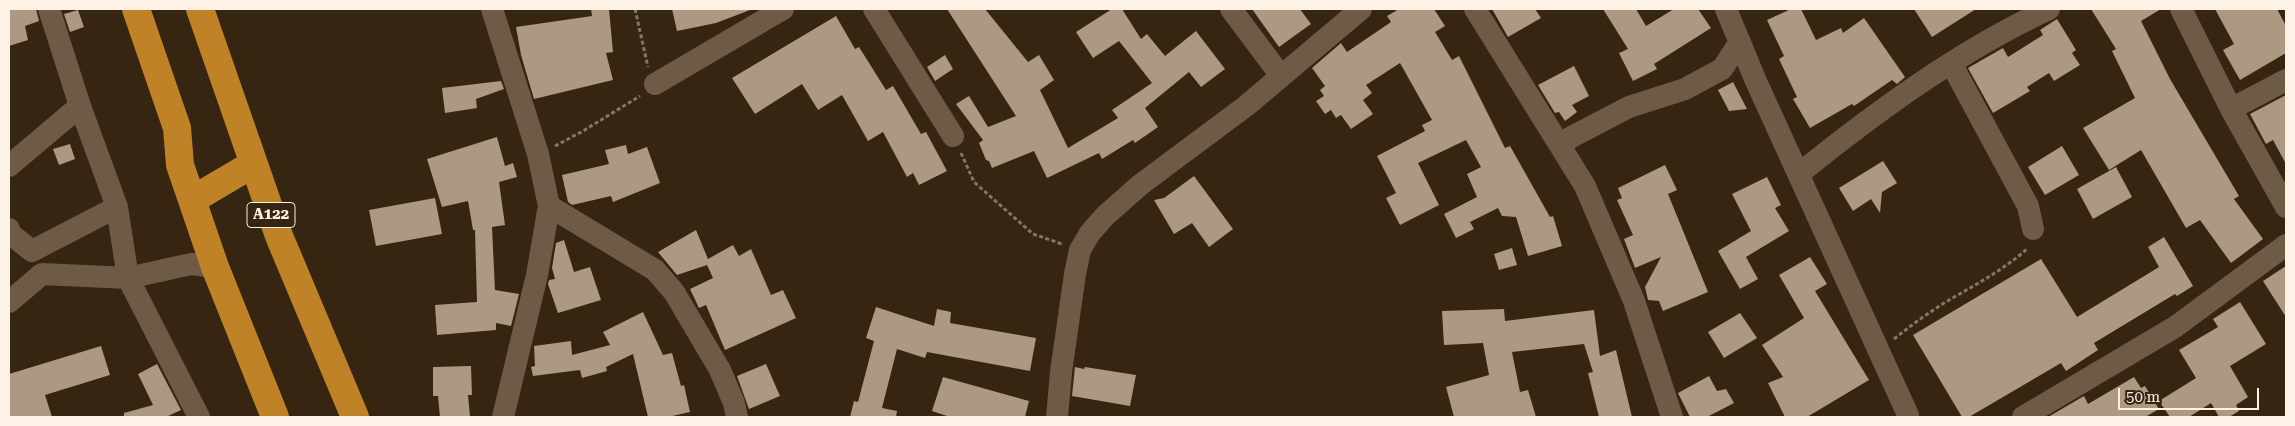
<!DOCTYPE html>
<html>
<head>
<meta charset="utf-8">
<style>
  body { margin:0 }
  #map { position:relative; width:2295px; height:426px; overflow:hidden; background:#352511; font-family:"Roboto Serif",serif }
  canvas { display:block }
  .frame { position:absolute; inset:0; border:10px solid #fef2e6; pointer-events:none }
  .scale { position:absolute; left:2118px; top:388px; width:141px; height:22px; box-sizing:border-box; border:2px solid #fef2e6; border-top:0; padding-left:6px; font-size:15px; line-height:18px; white-space:nowrap; color:#fef2e6; -webkit-text-stroke:4px #352511; paint-order:stroke }
</style>
</head>
<body>
<div id="map">
<canvas width="2295" height="426"></canvas>
<div class="frame"></div>
<div class="scale">50 m</div>
</div>
<script>
const g = document.querySelector('canvas').getContext('2d');
g.lineJoin = 'round';
function paint(path, color) {
  g.fillStyle = color;
  g.fill(path, 'evenodd');
}
function stroke(path, color, width, dash) {
  g.strokeStyle = color;
  g.lineWidth = width;
  g.lineCap = dash ? 'butt' : 'round';
  g.setLineDash(dash || []);
  g.stroke(path);
}
function label(font, color, halo, rows, align = 'center') {
  g.font = font + ' "Roboto Serif",serif';
  g.lineWidth = 5;
  g.setLineDash([]);
  g.textBaseline = 'middle';
  g.strokeStyle = halo;
  g.fillStyle = color;
  for (const [text, x, y, turn = 0] of rows) {
    g.save();
    g.translate(x, y);
    g.rotate((+turn || 0) * Math.PI / 180);
    g.textAlign = isNaN(turn) ? turn : align;
    if (halo) g.strokeText(text, 0, 0);
    g.fillText(text, 0, 0);
    g.restore();
  }
}
paint(new Path2D(`
  M 9,9 L 36,9 L 39,21 L 25,26 L 28,40 L 9,46 Z
  M 591,9 L 609,9 L 613,52 L 606,53 L 613,80 L 534,99 L 521,55 L 516,27 L 592,16 Z
  M 672,9 L 749,9 L 750,10 L 716,23 L 677,31 Z
  M 947,9 L 985,9 L 1028,62 L 1039,55 L 1054,80 L 1040,90 L 1068,148 L 1118,118 L 1112,110 L 1152,83 L 1119,41 L 1093,58 L 1076,32 L 1112,9 L 1122,9 L 1141,39 L 1147,34 L 1165,56 L 1196,31 L 1225,69 L 1201,87 L 1189,72 L 1145,108 L 1158,127 L 1135,143 L 1133,140 L 1102,159 L 1099,153 L 1047,178 L 1034,151 L 992,168 L 989,161 L 986,160 L 979,143 L 983,140 L 956,104 L 969,96 L 988,127 L 1016,116 Z
  M 1252,9 L 1300,9 L 1311,24 L 1279,47 Z
  M 1399,9 L 1434,9 L 1445,26 L 1435,32 L 1452,60 L 1459,56 L 1505,148 L 1510,146 L 1550,217 L 1553,216 L 1562,246 L 1528,256 L 1516,217 L 1502,216 L 1498,208 L 1470,222 L 1474,229 L 1456,238 L 1444,214 L 1477,197 L 1467,174 L 1481,167 L 1466,140 L 1418,163 L 1439,205 L 1400,225 L 1386,198 L 1396,193 L 1377,156 L 1425,131 L 1422,125 L 1432,120 L 1400,63 L 1366,85 L 1372,93 L 1363,100 L 1373,114 L 1351,129 L 1341,115 L 1336,118 L 1331,110 L 1325,114 L 1316,101 L 1324,96 L 1320,90 L 1325,86 L 1312,68 L 1341,43 L 1347,52 L 1391,22 L 1387,16 Z
  M 1492,9 L 1535,9 L 1541,18 L 1508,37 Z
  M 1603,9 L 1636,9 L 1646,26 L 1674,9 L 1698,9 L 1711,28 L 1654,64 L 1657,69 L 1633,81 L 1619,53 L 1628,49 Z
  M 1791,9 L 1801,9 L 1816,40 L 1841,28 L 1843,33 L 1864,18 L 1905,77 L 1897,84 L 1892,80 L 1854,106 L 1852,104 L 1810,128 L 1793,99 L 1797,97 L 1779,59 L 1784,56 L 1767,20 Z
  M 1914,9 L 1976,9 L 1932,37 Z
  M 2091,9 L 2161,9 L 2141,21 L 2170,79 L 2239,196 L 2234,199 L 2263,239 L 2231,263 L 2200,220 L 2186,228 L 2141,150 L 2109,170 L 2083,128 L 2135,98 L 2112,51 L 2116,49 Z
  M 2215,9 L 2277,9 L 2286,26 L 2286,53 L 2240,80 L 2223,50 L 2234,44 Z
  M 78,10 L 84,27 L 70,32 L 64,14 Z
  M 836,16 L 855,49 L 859,47 L 886,90 L 893,86 L 921,134 L 926,132 L 947,171 L 919,185 L 913,173 L 907,177 L 883,132 L 868,141 L 842,95 L 818,110 L 802,84 L 755,114 L 732,78 Z
  M 2057,19 L 2076,50 L 2072,53 L 2080,65 L 2054,81 L 2049,73 L 2027,87 L 2030,91 L 1993,113 L 1968,68 L 2003,48 L 2008,57 L 2043,35 L 2040,30 Z
  M 945,55 L 953,69 L 935,81 L 927,67 Z
  M 1574,66 L 1589,96 L 1572,105 L 1577,112 L 1565,121 L 1559,112 L 1555,113 L 1538,85 Z
  M 501,81 L 504,89 L 476,99 L 477,108 L 445,113 L 442,88 Z
  M 1733,82 L 1747,109 L 1729,111 L 1718,90 Z
  M 2286,95 L 2286,164 L 2273,140 L 2266,144 L 2250,114 Z
  M 497,137 L 505,166 L 513,163 L 517,177 L 499,182 L 505,225 L 492,227 L 495,290 L 519,294 L 511,326 L 496,323 L 496,330 L 437,335 L 435,305 L 477,302 L 475,230 L 473,230 L 468,201 L 442,207 L 427,159 Z
  M 70,144 L 75,159 L 59,165 L 53,149 Z
  M 626,145 L 628,154 L 647,147 L 660,183 L 613,202 L 611,196 L 572,205 L 568,202 L 562,175 L 609,164 L 605,150 Z
  M 2062,146 L 2079,175 L 2045,195 L 2028,167 Z
  M 1883,161 L 1897,183 L 1882,192 L 1880,213 L 1871,199 L 1853,211 L 1839,188 Z
  M 1665,165 L 1677,190 L 1668,194 L 1708,292 L 1663,311 L 1659,301 L 1648,300 L 1645,287 L 1661,257 L 1635,268 L 1624,239 L 1633,235 L 1617,200 L 1622,198 L 1618,188 Z
  M 2116,167 L 2132,197 L 2093,219 L 2077,189 Z
  M 1194,176 L 1233,229 L 1209,247 L 1192,223 L 1174,234 L 1154,200 L 1164,198 Z
  M 1767,177 L 1781,205 L 1775,208 L 1789,231 L 1746,257 L 1758,279 L 1740,289 L 1718,251 L 1751,231 L 1732,194 Z
  M 435,198 L 442,234 L 376,246 L 369,210 Z
  M 696,230 L 708,259 L 733,245 L 739,256 L 751,249 L 771,295 L 783,290 L 796,318 L 725,350 L 706,305 L 699,308 L 690,289 L 713,278 L 707,265 L 677,275 L 658,252 Z
  M 2164,237 L 2193,286 L 2177,296 L 2175,294 L 2094,343 L 2098,350 L 2066,371 L 2061,363 L 1969,417 L 1962,417 L 1913,335 L 2041,259 L 2077,317 L 2159,267 L 2148,247 Z
  M 564,240 L 574,272 L 590,267 L 601,300 L 558,313 L 548,284 L 549,280 L 555,279 L 552,268 L 556,243 Z
  M 1512,248 L 1517,265 L 1499,270 L 1494,254 Z
  M 1810,257 L 1827,284 L 1815,291 L 1869,380 L 1807,417 L 1785,417 L 1768,383 L 1783,377 L 1762,345 L 1804,318 L 1779,275 Z
  M 2286,266 L 2286,317 L 2263,281 Z
  M 2240,302 L 2266,344 L 2230,366 L 2248,397 L 2236,405 L 2239,411 L 2229,417 L 2219,417 L 2211,403 L 2189,417 L 2170,417 L 2159,401 L 2196,378 L 2179,350 L 2218,327 L 2213,319 Z
  M 876,307 L 934,326 L 937,309 L 951,312 L 950,323 L 1036,338 L 1030,371 L 927,352 L 925,358 L 897,349 L 882,408 L 897,411 L 896,417 L 850,417 L 854,401 L 858,402 L 874,341 L 866,338 Z
  M 1504,309 L 1505,321 L 1594,310 L 1600,356 L 1616,350 L 1632,417 L 1599,417 L 1588,373 L 1593,372 L 1584,344 L 1512,352 L 1520,392 L 1528,390 L 1536,417 L 1454,417 L 1446,387 L 1489,375 L 1483,343 L 1444,345 L 1442,311 Z
  M 643,312 L 663,355 L 672,353 L 681,386 L 684,385 L 690,412 L 668,417 L 648,417 L 633,354 L 606,367 L 607,371 L 582,378 L 580,370 L 533,376 L 531,367 L 535,366 L 534,346 L 571,341 L 572,355 L 610,345 L 603,332 Z
  M 1740,313 L 1757,338 L 1724,358 L 1708,332 Z
  M 101,346 L 110,375 L 45,395 L 52,417 L 9,417 L 9,374 Z
  M 157,364 L 181,410 L 166,417 L 124,417 L 124,413 L 153,405 L 138,374 Z
  M 766,364 L 780,396 L 749,409 L 737,376 Z
  M 471,366 L 472,395 L 468,395 L 470,417 L 440,417 L 438,396 L 433,396 L 433,367 Z
  M 1075,367 L 1084,369 L 1085,367 L 1136,375 L 1130,406 L 1072,396 Z
  M 1709,376 L 1717,391 L 1726,389 L 1734,403 L 1707,417 L 1690,417 L 1678,393 Z
  M 943,377 L 1029,401 L 1025,417 L 950,417 L 932,411 Z
  M 2134,377 L 2141,388 L 2145,386 L 2159,409 L 2145,417 L 2048,417 L 2084,396 L 2088,404 Z`), '#ad9881');
stroke(new Path2D(`
  M 635,9 L 648,67
  M 555,146 L 583,131 L 640,96
  M 961,153 L 974,182 L 1033,234 L 1062,244
  M 1894,339 C 1910,326 1927,314 1944,303 C 1973,286 2002,271 2027,249`), '#857766', 3, [4, 2.5]);
stroke(new Path2D(`
  M 49,9 L 80,106 L 117,207 L 128,278 L 199,417
  M 492,9 L 538,154 L 549,206 L 546,222
  M 874,9 L 953,136
  M 1231,9 L 1281,76
  M 1475,9 L 1585,186 L 1634,301 L 1672,417
  M 1726,9 L 1755,79 L 1908,415
  M 2181,9 L 2231,109 L 2286,207
  M 1951,63 L 2028,206 L 2033,229
  M 655,84 L 783,9
  M 2231,109 L 2286,80
  M 1560,143 L 1629,107 L 1685,89 L 1722,69 L 1740,42
  M 9,166 L 80,106
  M 1800,173 C 1877,111 1959,51 2049,9
  M 9,229 L 9,233 L 32,251 L 117,207
  M 9,302 L 42,274 L 128,278 L 191,264 L 215,267
  M 503,417 L 537,275 L 549,206 L 655,270 L 674,292 L 720,370 L 734,403 L 737,417
  M 1057,417 L 1061,372 L 1075,274 L 1080,250 L 1090,233 L 1105,216 L 1140,185 L 1246,106 L 1361,9
  M 2023,417 L 2175,327 L 2286,245`), '#6e5b45', 22);
stroke(new Path2D(`
  M 136,9 L 177,128 L 180,165 L 215,267 L 275,417
  M 200,9 L 279,236 L 355,417
  M 192,200 L 253,164`), '#c08226', 28);
for (const [x, y, w] of [
  [271,215,48]
]) {
  const box = new Path2D();
  box.roundRect(x - w / 2, y - 12.5, w, 25, 4);
  g.fillStyle = '#352511';
  g.fill(box);
  stroke(box, '#fef2e6', 1);
}
label('bold 15px', '#fef2e6', null, [
  ["A122",271,215]
]);
</script>
</body>
</html>
